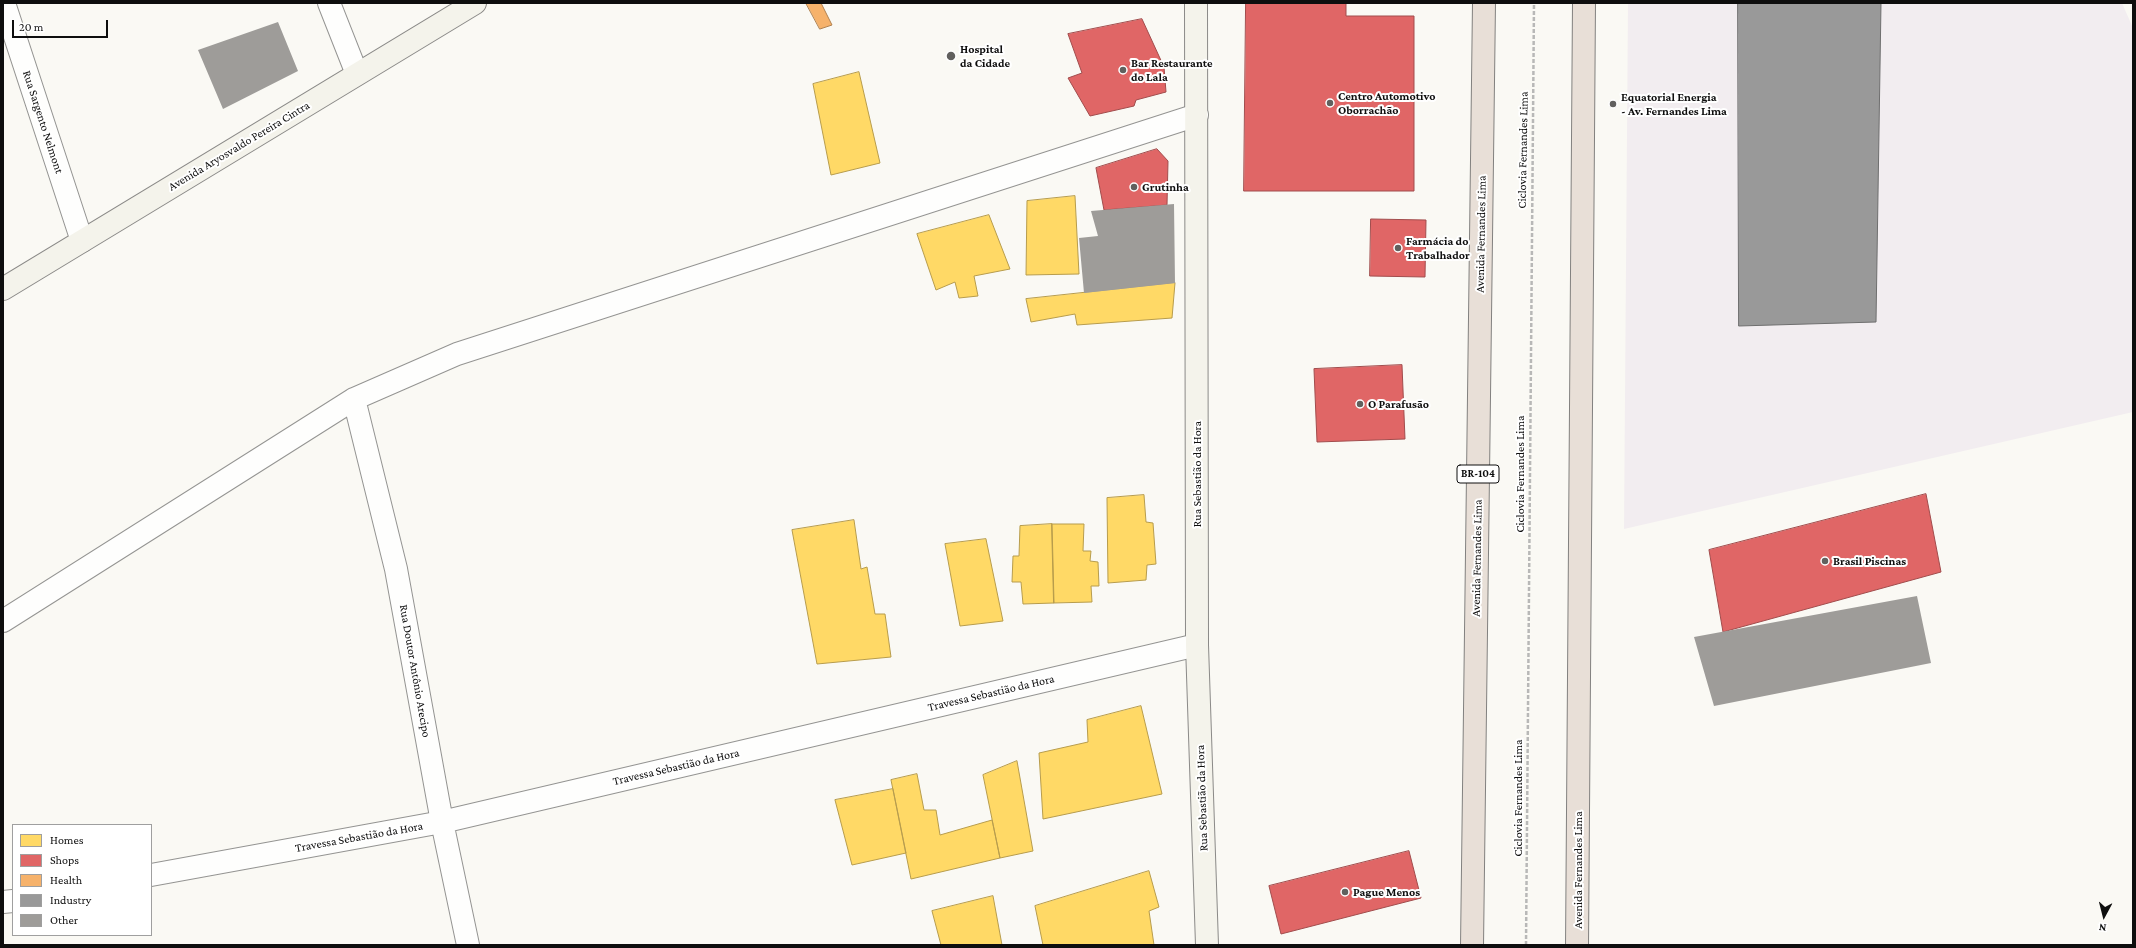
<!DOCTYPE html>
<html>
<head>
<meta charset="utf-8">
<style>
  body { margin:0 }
  #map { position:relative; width:2136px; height:948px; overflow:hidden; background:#faf9f4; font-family:"Crimson Pro",serif }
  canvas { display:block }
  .frame { position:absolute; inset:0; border:4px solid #0e0e0e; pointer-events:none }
  .legend { position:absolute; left:12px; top:824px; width:140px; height:112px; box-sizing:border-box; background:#fff; border:1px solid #9f9f9f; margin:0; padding:5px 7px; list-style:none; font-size:12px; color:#0e0e0e }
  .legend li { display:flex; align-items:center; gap:8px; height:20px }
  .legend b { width:20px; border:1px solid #9f9f9f }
  .north { position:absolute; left:2084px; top:896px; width:40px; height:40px; -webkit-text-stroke:3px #fff; paint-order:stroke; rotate:187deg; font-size:11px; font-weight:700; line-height:16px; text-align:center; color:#0e0e0e }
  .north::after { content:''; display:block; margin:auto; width:14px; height:18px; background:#0e0e0e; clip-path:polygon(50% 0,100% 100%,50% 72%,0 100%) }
  .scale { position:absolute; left:12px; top:20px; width:96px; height:18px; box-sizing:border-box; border:2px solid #0e0e0e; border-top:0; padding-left:5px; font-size:12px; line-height:14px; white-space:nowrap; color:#0e0e0e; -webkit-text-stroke:3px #fff; paint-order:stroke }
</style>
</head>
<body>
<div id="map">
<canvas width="2136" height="948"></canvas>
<div class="frame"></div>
<ul class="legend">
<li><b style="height:11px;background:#ffd966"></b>Homes</li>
<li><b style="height:11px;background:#e06666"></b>Shops</li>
<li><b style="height:11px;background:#f6b26b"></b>Health</li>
<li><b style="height:11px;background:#999"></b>Industry</li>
<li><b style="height:11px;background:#9e9c99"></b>Other</li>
</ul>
<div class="north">N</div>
<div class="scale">20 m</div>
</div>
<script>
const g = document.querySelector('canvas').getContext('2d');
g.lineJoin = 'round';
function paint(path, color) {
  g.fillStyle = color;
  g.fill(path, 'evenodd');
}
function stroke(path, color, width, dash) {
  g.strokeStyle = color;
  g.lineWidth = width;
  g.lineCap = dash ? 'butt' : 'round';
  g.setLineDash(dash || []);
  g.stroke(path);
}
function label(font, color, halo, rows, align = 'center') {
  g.font = font + ' "Crimson Pro",serif';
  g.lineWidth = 4;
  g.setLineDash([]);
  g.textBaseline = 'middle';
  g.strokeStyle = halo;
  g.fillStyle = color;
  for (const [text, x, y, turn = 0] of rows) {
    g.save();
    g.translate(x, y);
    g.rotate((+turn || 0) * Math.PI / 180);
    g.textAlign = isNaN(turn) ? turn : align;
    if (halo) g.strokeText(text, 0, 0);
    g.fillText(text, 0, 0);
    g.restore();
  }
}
paint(new Path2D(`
  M 1628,3 L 2122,3 L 2133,28 L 2133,412 L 1624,529 Z`), '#f2edf0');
const homes = new Path2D(`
  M 859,72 L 880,163 L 831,175 L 813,84 Z
  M 1075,196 L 1079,274 L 1026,275 L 1027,201 Z
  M 989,215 L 1010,269 L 974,276 L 978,296 L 959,298 L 955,282 L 936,290 L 917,234 Z
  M 1175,283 L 1172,318 L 1077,325 L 1075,314 L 1031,322 L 1026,299 Z
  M 1144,495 L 1146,522 L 1153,523 L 1156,564 L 1147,565 L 1146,580 L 1108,583 L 1107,498 Z
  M 854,520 L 861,569 L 867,567 L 875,614 L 885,614 L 891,657 L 817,664 L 792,530 Z
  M 1052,524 L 1084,524 L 1083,551 L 1091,551 L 1090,561 L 1098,562 L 1099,586 L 1091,586 L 1092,602 L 1054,603 Z
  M 1052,524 L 1054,603 L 1023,604 L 1021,582 L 1012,582 L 1013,556 L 1019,556 L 1020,526 Z
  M 986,539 L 1003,621 L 960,626 L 945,544 Z
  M 1141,706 L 1162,794 L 1043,819 L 1039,753 L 1088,742 L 1087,720 Z
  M 1017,761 L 1033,851 L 1000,858 L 983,775 Z
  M 917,774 L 924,810 L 936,810 L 940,835 L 992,820 L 1000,858 L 911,879 L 891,780 Z
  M 893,789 L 906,853 L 852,865 L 835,800 Z
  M 1149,871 L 1159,907 L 1149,911 L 1154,945 L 1043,945 L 1035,906 Z
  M 993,896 L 1002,945 L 941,945 L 932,911 Z`);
paint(homes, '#ffd966');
stroke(homes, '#b79c4c', 1);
const shops = new Path2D(`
  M 1246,3 L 1346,3 L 1346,16 L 1414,16 L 1414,191 L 1244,191 Z
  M 1142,19 L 1164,67 L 1166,92 L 1136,100 L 1134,106 L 1090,116 L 1068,78 L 1082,73 L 1068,34 Z
  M 1157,149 L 1168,161 L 1167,205 L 1104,210 L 1096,168 Z
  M 1371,219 L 1426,220 L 1425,277 L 1370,276 Z
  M 1402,365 L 1405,439 L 1317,442 L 1314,369 Z
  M 1926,494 L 1941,572 L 1723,632 L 1709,550 Z
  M 1409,851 L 1421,898 L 1281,934 L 1269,886 Z`);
paint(shops, '#e06666');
stroke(shops, '#a14c4c', 1);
const health = new Path2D(`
  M 806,3 L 821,3 L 832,25 L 820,29 Z`);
paint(health, '#f6b26b');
stroke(health, '#b0814f', 1);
const industry = new Path2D(`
  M 1738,3 L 1881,3 L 1876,322 L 1739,326 Z`);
paint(industry, '#999');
stroke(industry, '#6f6f6f', 1);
paint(new Path2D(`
  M 278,22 L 298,71 L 223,109 L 198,50 Z
  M 1174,204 L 1175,283 L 1084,293 L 1079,238 L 1098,236 L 1091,211 Z
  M 1917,596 L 1931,663 L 1714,706 L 1694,637 Z`), '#9e9c99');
const street = new Path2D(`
  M 4,3 L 82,241
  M 329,3 L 357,74
  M 354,399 L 396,569 L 442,822 L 468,945
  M 3,621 L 354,399 L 457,354 L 1197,115
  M 151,875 L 442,822 L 1197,645
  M 3,902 L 13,901`);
const secondary = new Path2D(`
  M 1196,3 L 1197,645 L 1207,945
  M 3,289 L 475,3`);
const highway = new Path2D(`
  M 1472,945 L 1484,3
  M 1577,945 L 1584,3`);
stroke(street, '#949492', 24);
stroke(secondary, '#8b8a88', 24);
stroke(highway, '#82817f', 24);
stroke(new Path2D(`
  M 1526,945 L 1534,3`), '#b8b8b7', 2.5, [4, 2]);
stroke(street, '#fefefd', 22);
stroke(secondary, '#f4f3eb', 22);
stroke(highway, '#e8dfd7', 22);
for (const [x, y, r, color] of [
  [951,56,5,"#61605e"],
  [1123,70,4,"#61605e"],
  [1330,103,4,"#61605e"],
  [1613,104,4,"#61605e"],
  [1134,187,4,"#61605e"],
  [1398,248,4,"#61605e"],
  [1360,404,4,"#61605e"],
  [1825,561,4,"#61605e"],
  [1345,892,4,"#61605e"]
]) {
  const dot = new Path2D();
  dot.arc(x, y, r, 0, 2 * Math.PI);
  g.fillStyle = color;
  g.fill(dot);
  stroke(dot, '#fff', 1.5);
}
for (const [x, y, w] of [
  [1478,474,42]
]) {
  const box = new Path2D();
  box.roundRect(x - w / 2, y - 9, w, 18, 3);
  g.fillStyle = '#fff';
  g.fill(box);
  stroke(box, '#0e0e0e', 1);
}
label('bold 11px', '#0e0e0e', null, [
  ["BR-104",1478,474]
]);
label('bold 12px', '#0e0e0e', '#fff', [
  ["Hospital",960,49],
  ["da Cidade",960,63],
  ["Bar Restaurante",1131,63],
  ["do Lala",1131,77],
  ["Centro Automotivo",1338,96],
  ["Oborrachão",1338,110],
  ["Equatorial Energia",1621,97],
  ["- Av. Fernandes Lima",1621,111],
  ["Grutinha",1142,187],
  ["Farmácia do",1406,241],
  ["Trabalhador",1406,255],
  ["O Parafusão",1368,404],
  ["Brasil Piscinas",1833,561],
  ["Pague Menos",1353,892]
], 'left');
label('12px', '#0e0e0e', '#fff', [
  ["Rua Sargento Nelmont",43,122,72],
  ["Avenida Aryosvaldo Pereira Cintra",239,146,-31],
  ["Ciclovia Fernandes Lima",1523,150,-89],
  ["Avenida Fernandes Lima",1481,234,-89],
  ["Rua Sebastião da Hora",1197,474,-90],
  ["Ciclovia Fernandes Lima",1520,474,-90],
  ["Avenida Fernandes Lima",1477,558,-89],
  ["Rua Doutor Antônio Arecipo",415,671,80],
  ["Travessa Sebastião da Hora",991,693,-13],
  ["Travessa Sebastião da Hora",676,767,-13],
  ["Rua Sebastião da Hora",1202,798,-92],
  ["Ciclovia Fernandes Lima",1518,798,-90],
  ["Travessa Sebastião da Hora",359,837,-10],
  ["Avenida Fernandes Lima",1578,870,-90]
]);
</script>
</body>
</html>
